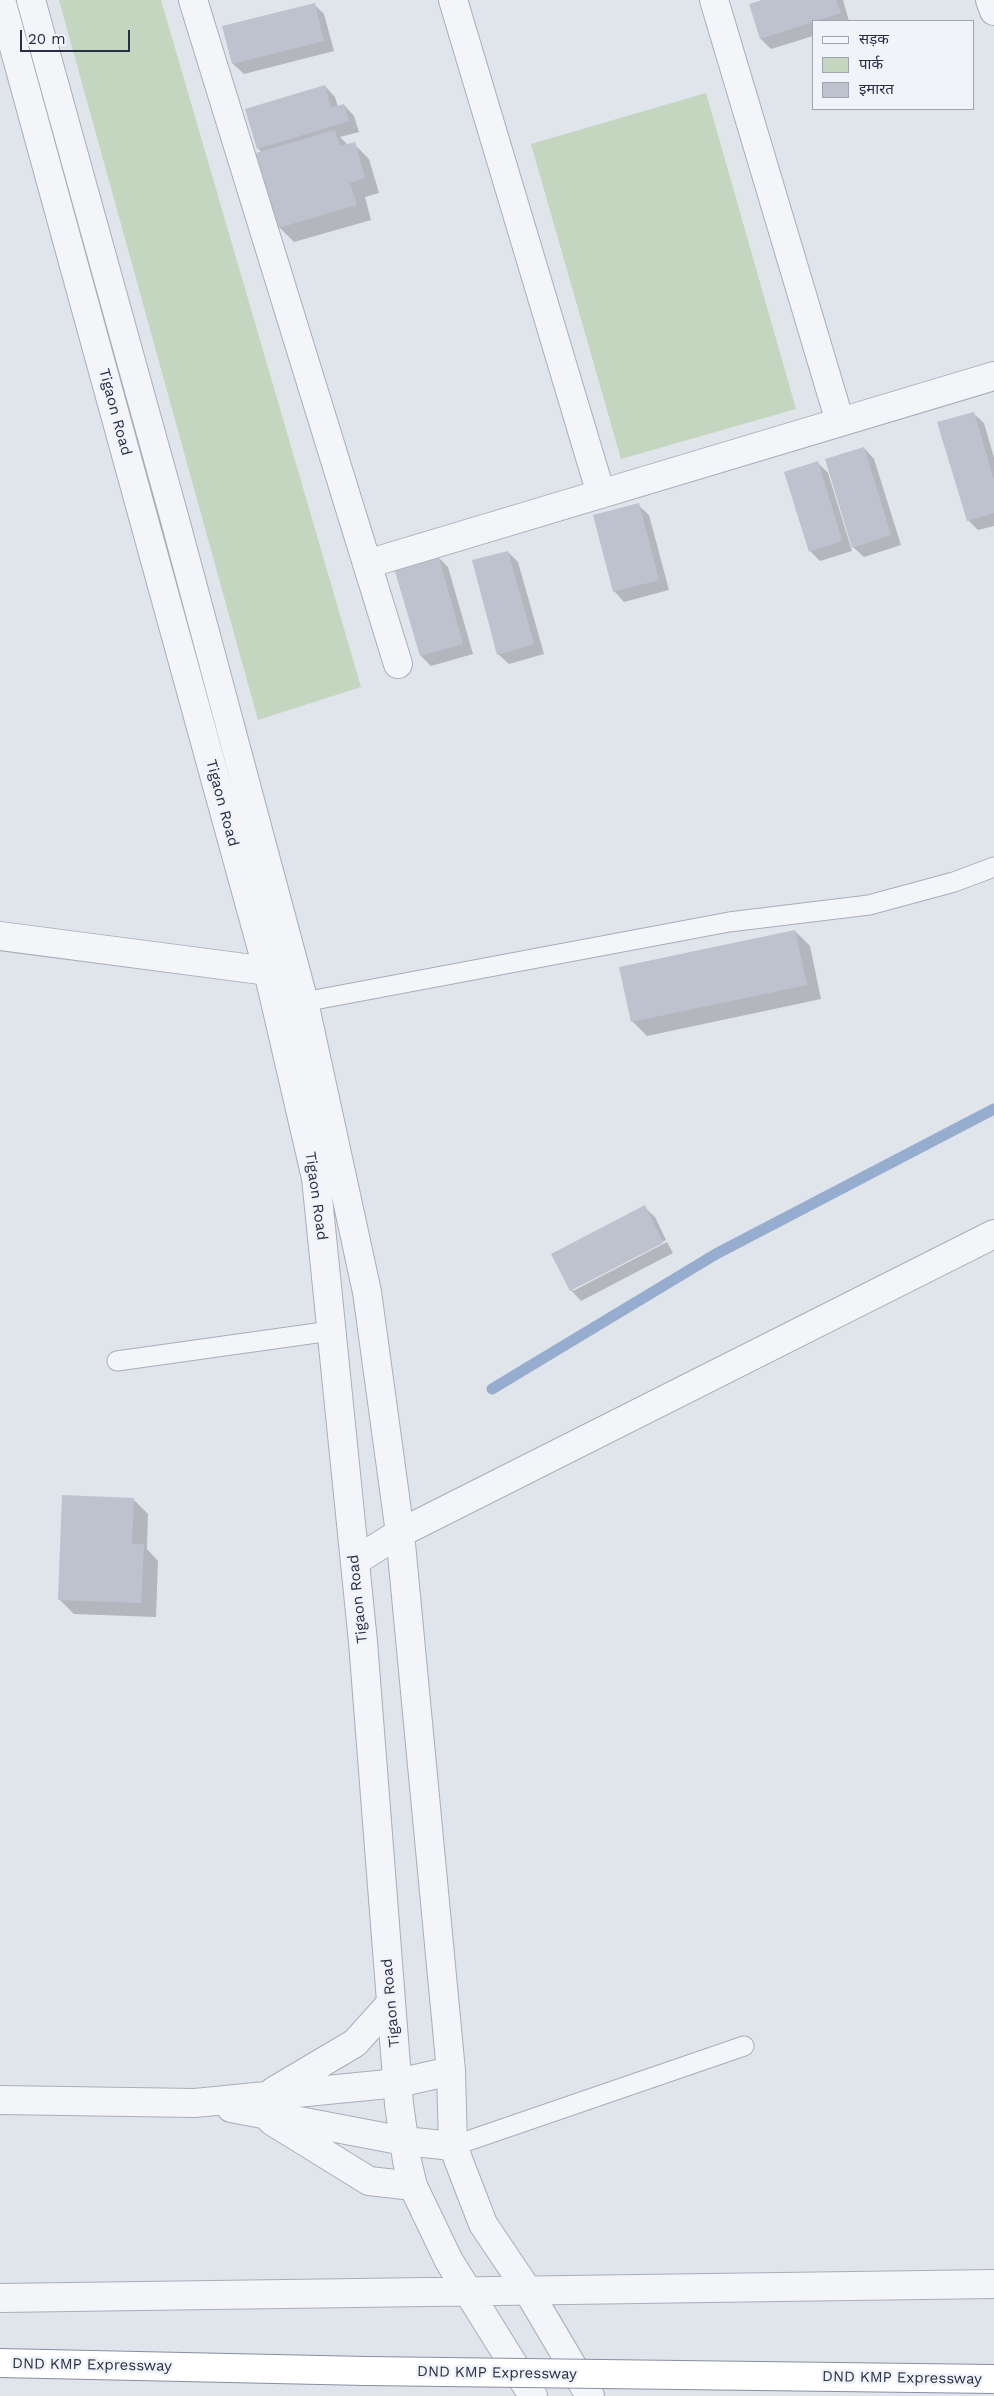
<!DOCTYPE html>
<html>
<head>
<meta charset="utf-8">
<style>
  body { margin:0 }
  #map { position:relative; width:994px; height:2396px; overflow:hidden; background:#e0e4eb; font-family:"Work Sans","Noto Sans Devanagari",sans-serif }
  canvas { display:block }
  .legend { position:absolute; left:812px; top:20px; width:162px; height:90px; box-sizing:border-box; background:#f0f3f8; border:1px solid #a0a5b0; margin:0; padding:6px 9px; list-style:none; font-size:15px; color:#272f45 }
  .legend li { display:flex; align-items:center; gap:10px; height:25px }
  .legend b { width:25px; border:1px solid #a0a5b0 }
  .scale { position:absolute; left:20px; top:30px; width:110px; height:22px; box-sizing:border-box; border:2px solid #272f45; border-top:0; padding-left:6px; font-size:15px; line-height:18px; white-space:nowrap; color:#272f45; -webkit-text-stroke:4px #f0f3f8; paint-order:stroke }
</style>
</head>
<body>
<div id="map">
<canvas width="994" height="2396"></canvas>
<ul class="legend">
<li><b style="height:6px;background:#f4f5f9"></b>सड़क</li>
<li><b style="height:14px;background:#c4d6c0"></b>पार्क</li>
<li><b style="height:14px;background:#bdc2ce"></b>इमारत</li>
</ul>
<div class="scale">20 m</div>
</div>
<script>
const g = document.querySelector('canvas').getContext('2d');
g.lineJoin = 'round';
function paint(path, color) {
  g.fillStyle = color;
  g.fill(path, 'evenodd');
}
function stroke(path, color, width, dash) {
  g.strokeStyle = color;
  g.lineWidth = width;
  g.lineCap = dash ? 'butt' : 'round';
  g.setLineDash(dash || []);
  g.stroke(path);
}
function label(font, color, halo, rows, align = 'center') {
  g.font = font + ' "Work Sans",sans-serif';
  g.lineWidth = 5;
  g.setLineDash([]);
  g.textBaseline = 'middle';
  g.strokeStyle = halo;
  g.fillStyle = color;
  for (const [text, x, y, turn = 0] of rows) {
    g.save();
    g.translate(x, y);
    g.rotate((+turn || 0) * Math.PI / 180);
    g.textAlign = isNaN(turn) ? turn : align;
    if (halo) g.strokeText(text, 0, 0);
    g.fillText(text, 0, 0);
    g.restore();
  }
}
paint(new Path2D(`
  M 59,0 L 161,0 L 361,687 L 258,720 Z
  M 706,93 L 796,409 L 621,459 L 531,144 Z`), '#c4d6c0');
paint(new Path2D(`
  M 766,0 L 843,0 L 849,21 L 813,21 L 813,36 L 771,49 L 761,39 Z
  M 314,4 L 324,14 L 334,51 L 244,74 L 233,64 L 224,27 Z
  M 325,86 L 335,97 L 338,107 L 344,105 L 354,116 L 359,132 L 340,137 L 348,145 L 354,144 L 369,159 L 379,193 L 365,197 L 371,220 L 294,242 L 279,227 L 262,153 L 258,148 Z
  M 973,413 L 984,423 L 994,458 L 994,526 L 978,530 L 968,520 Z
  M 864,448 L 874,459 L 901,545 L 864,557 L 853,547 Z
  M 817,462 L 828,473 L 852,551 L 820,561 L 810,551 Z
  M 638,505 L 649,515 L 669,590 L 624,602 L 614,591 Z
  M 508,552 L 518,562 L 544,654 L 509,664 L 498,654 Z
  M 438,557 L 448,567 L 473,654 L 431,666 L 421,656 Z
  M 795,931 L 810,946 L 821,999 L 647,1036 L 632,1021 Z
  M 644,1207 L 655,1217 L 666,1240 L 573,1288 L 573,1291 L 667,1242 L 673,1253 L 581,1301 L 571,1290 Z
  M 133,1499 L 148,1514 L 147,1549 L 158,1561 L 156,1617 L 74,1614 L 59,1599 Z`), '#0003');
stroke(new Path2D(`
  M 492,1389 L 716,1254 L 994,1109`), '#97adcf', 11);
paint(new Path2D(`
  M 762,0 L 836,0 L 841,13 L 760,39 L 749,4 Z
  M 315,3 L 324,41 L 232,64 L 222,26 Z
  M 325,85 L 331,108 L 344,104 L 349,121 L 257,149 L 245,109 Z
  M 335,130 L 340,146 L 355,142 L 365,178 L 350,183 L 357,205 L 278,228 L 256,153 Z
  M 974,412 L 994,480 L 994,513 L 967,521 L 937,422 Z
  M 864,447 L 891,535 L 852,548 L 825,459 Z
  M 818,461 L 842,541 L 809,552 L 784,472 Z
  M 639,503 L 659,580 L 613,592 L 593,515 Z
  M 508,551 L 534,644 L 497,655 L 472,560 Z
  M 438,555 L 463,644 L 420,656 L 394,568 Z
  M 795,930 L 807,985 L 631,1022 L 619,967 Z
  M 645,1205 L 663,1243 L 570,1291 L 551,1254 Z
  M 62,1495 L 134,1498 L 132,1544 L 144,1544 L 141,1603 L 58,1600 Z`), '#bdc2ce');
const service = new Path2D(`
  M 293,1004 L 729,922 L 869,905 L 954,882 L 994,867
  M 117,1361 L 331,1331
  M 453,2146 L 744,2046`);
const minor = new Path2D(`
  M 193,0 L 398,664
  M 453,0 L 601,494
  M 714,0 L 840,422
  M 990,0 L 994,11
  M 367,564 L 994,376
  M 0,936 L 268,971
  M 355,1561 L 400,1533 L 994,1234
  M 274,2091 L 355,2043 L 391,2003
  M 0,2100 L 195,2103 L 398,2083 L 451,2071
  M 231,2108 L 404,2141 L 453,2146
  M 272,2121 L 369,2181 L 413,2186`);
const tertiary = new Path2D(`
  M 1,0 L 268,971 L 316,1178 L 363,1642 L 399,2104 L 407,2161 L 413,2186 L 449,2261 L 533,2396
  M 31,0 L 175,520 L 304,1002 L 367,1292 L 400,1533 L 451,2071 L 453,2146 L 483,2224 L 528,2291 L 590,2396
  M 0,2298 L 994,2284`);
const trunk = new Path2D(`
  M 0,2363 L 366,2371`);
stroke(service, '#a8aeb9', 21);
stroke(minor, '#a8aeb9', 30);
stroke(tertiary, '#a8aeb9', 30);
stroke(trunk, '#868fa3', 30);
stroke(service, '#f4f5f9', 19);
stroke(minor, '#f4f5f9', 28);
stroke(tertiary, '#f4f5f9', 28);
stroke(trunk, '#fff', 28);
const trunkBridge = new Path2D(`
  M 366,2371 L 994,2379`);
stroke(trunkBridge, '#868fa3', 30, []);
stroke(trunkBridge, '#fff', 28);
label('15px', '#272f45', '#f0f3f8', [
  ["Tigaon Road",115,412,75],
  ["Tigaon Road",222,803,75],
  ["Tigaon Road",316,1196,82],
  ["Tigaon Road",358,1599,-96],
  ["Tigaon Road",391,2003,-95],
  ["DND KMP Expressway",92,2365,1],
  ["DND KMP Expressway",497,2373,1],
  ["DND KMP Expressway",902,2378,1]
]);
</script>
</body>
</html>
